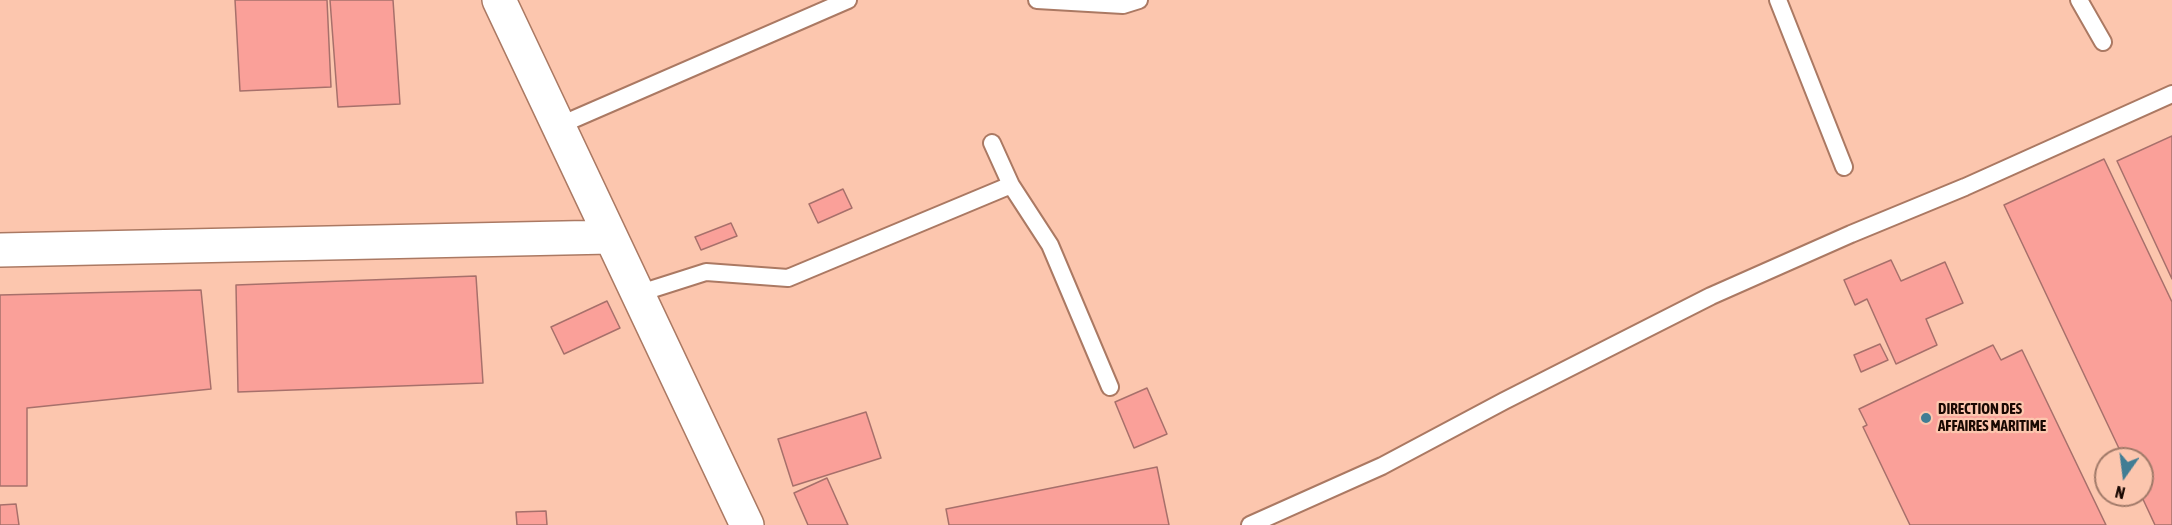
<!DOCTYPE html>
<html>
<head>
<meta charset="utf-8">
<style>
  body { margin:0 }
  #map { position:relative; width:2172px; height:525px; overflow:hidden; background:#fcc6ae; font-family:"Asap Condensed",sans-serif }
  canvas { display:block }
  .north { position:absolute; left:2094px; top:447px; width:60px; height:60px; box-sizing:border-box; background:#fcc6ae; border:2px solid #a17a69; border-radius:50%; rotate:194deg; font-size:16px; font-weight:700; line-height:24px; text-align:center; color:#190802 }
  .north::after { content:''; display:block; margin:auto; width:21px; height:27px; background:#417d94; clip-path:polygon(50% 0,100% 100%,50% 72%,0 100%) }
</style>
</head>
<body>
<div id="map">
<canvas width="2172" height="525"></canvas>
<div class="north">N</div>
</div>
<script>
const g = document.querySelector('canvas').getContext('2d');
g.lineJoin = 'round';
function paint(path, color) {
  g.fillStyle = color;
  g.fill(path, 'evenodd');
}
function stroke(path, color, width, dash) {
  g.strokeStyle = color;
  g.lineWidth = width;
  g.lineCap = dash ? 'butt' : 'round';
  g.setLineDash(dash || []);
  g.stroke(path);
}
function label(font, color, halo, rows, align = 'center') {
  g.font = font + ' "Asap Condensed",sans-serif';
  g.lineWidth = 4.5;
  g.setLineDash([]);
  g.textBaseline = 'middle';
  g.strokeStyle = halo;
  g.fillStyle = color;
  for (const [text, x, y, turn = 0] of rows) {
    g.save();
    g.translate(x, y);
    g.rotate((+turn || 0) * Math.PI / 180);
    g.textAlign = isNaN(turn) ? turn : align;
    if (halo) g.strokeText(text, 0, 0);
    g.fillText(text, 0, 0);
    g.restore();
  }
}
const building = new Path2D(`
  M 235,0 L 327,0 L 331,87 L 240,91 Z
  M 330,0 L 393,0 L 400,104 L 338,107 Z
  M 2172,136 L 2172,279 L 2117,161 Z
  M 2104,159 L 2172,302 L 2172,525 L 2155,525 L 2141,495 L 2142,459 L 2124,459 L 2004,205 Z
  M 843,189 L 852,208 L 818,223 L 809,204 Z
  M 731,223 L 737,236 L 701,250 L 695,237 Z
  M 1891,260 L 1901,281 L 1945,262 L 1963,303 L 1926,319 L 1937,345 L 1896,364 L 1867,299 L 1855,305 L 1844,280 Z
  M 476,276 L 483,383 L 238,392 L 236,285 Z
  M 201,290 L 211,389 L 27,408 L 27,486 L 0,486 L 0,295 Z
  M 607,301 L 620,328 L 564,354 L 551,327 Z
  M 1880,344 L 1888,360 L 1861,372 L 1854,355 Z
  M 1993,345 L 2001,360 L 2022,350 L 2106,525 L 1910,525 L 1863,427 L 1867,425 L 1859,409 Z
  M 1147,388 L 1167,434 L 1134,448 L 1115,402 Z
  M 866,412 L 881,458 L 793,486 L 778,439 Z
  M 1157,467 L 1169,525 L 949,525 L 946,509 Z
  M 827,478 L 848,525 L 808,525 L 794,493 Z
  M 16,504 L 19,525 L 0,525 L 0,505 Z
  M 546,511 L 547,525 L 517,525 L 516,512 Z`);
paint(building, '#faa099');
stroke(building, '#a7706b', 1.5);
const service = new Path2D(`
  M 1037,0 L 1123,5 L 1139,0
  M 1778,0 L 1844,167
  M 2079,0 L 2103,42
  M 558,126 L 848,0
  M 992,143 L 1011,185 L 1050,245 L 1110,387
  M 637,294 L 706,272 L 788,278 L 1011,185
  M 1250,525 L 1382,466 L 1504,401 L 1711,296 L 1851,234 L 1965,187 L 2172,94`);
const minor = new Path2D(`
  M 499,0 L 747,525
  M 0,250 L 610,237`);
stroke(service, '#ab7963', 20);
stroke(minor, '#ab7963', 36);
stroke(service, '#fff', 16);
stroke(minor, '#fff', 33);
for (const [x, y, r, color] of [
  [1926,418,6,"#417d94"]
]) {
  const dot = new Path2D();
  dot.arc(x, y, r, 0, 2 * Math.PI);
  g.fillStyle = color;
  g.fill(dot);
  stroke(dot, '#fcc6ae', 2);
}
label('bold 15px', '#190802', '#fcc6ae', [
  ["DIRECTION DES",1938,409],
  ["AFFAIRES MARITIME",1938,426]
], 'left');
</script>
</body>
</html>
